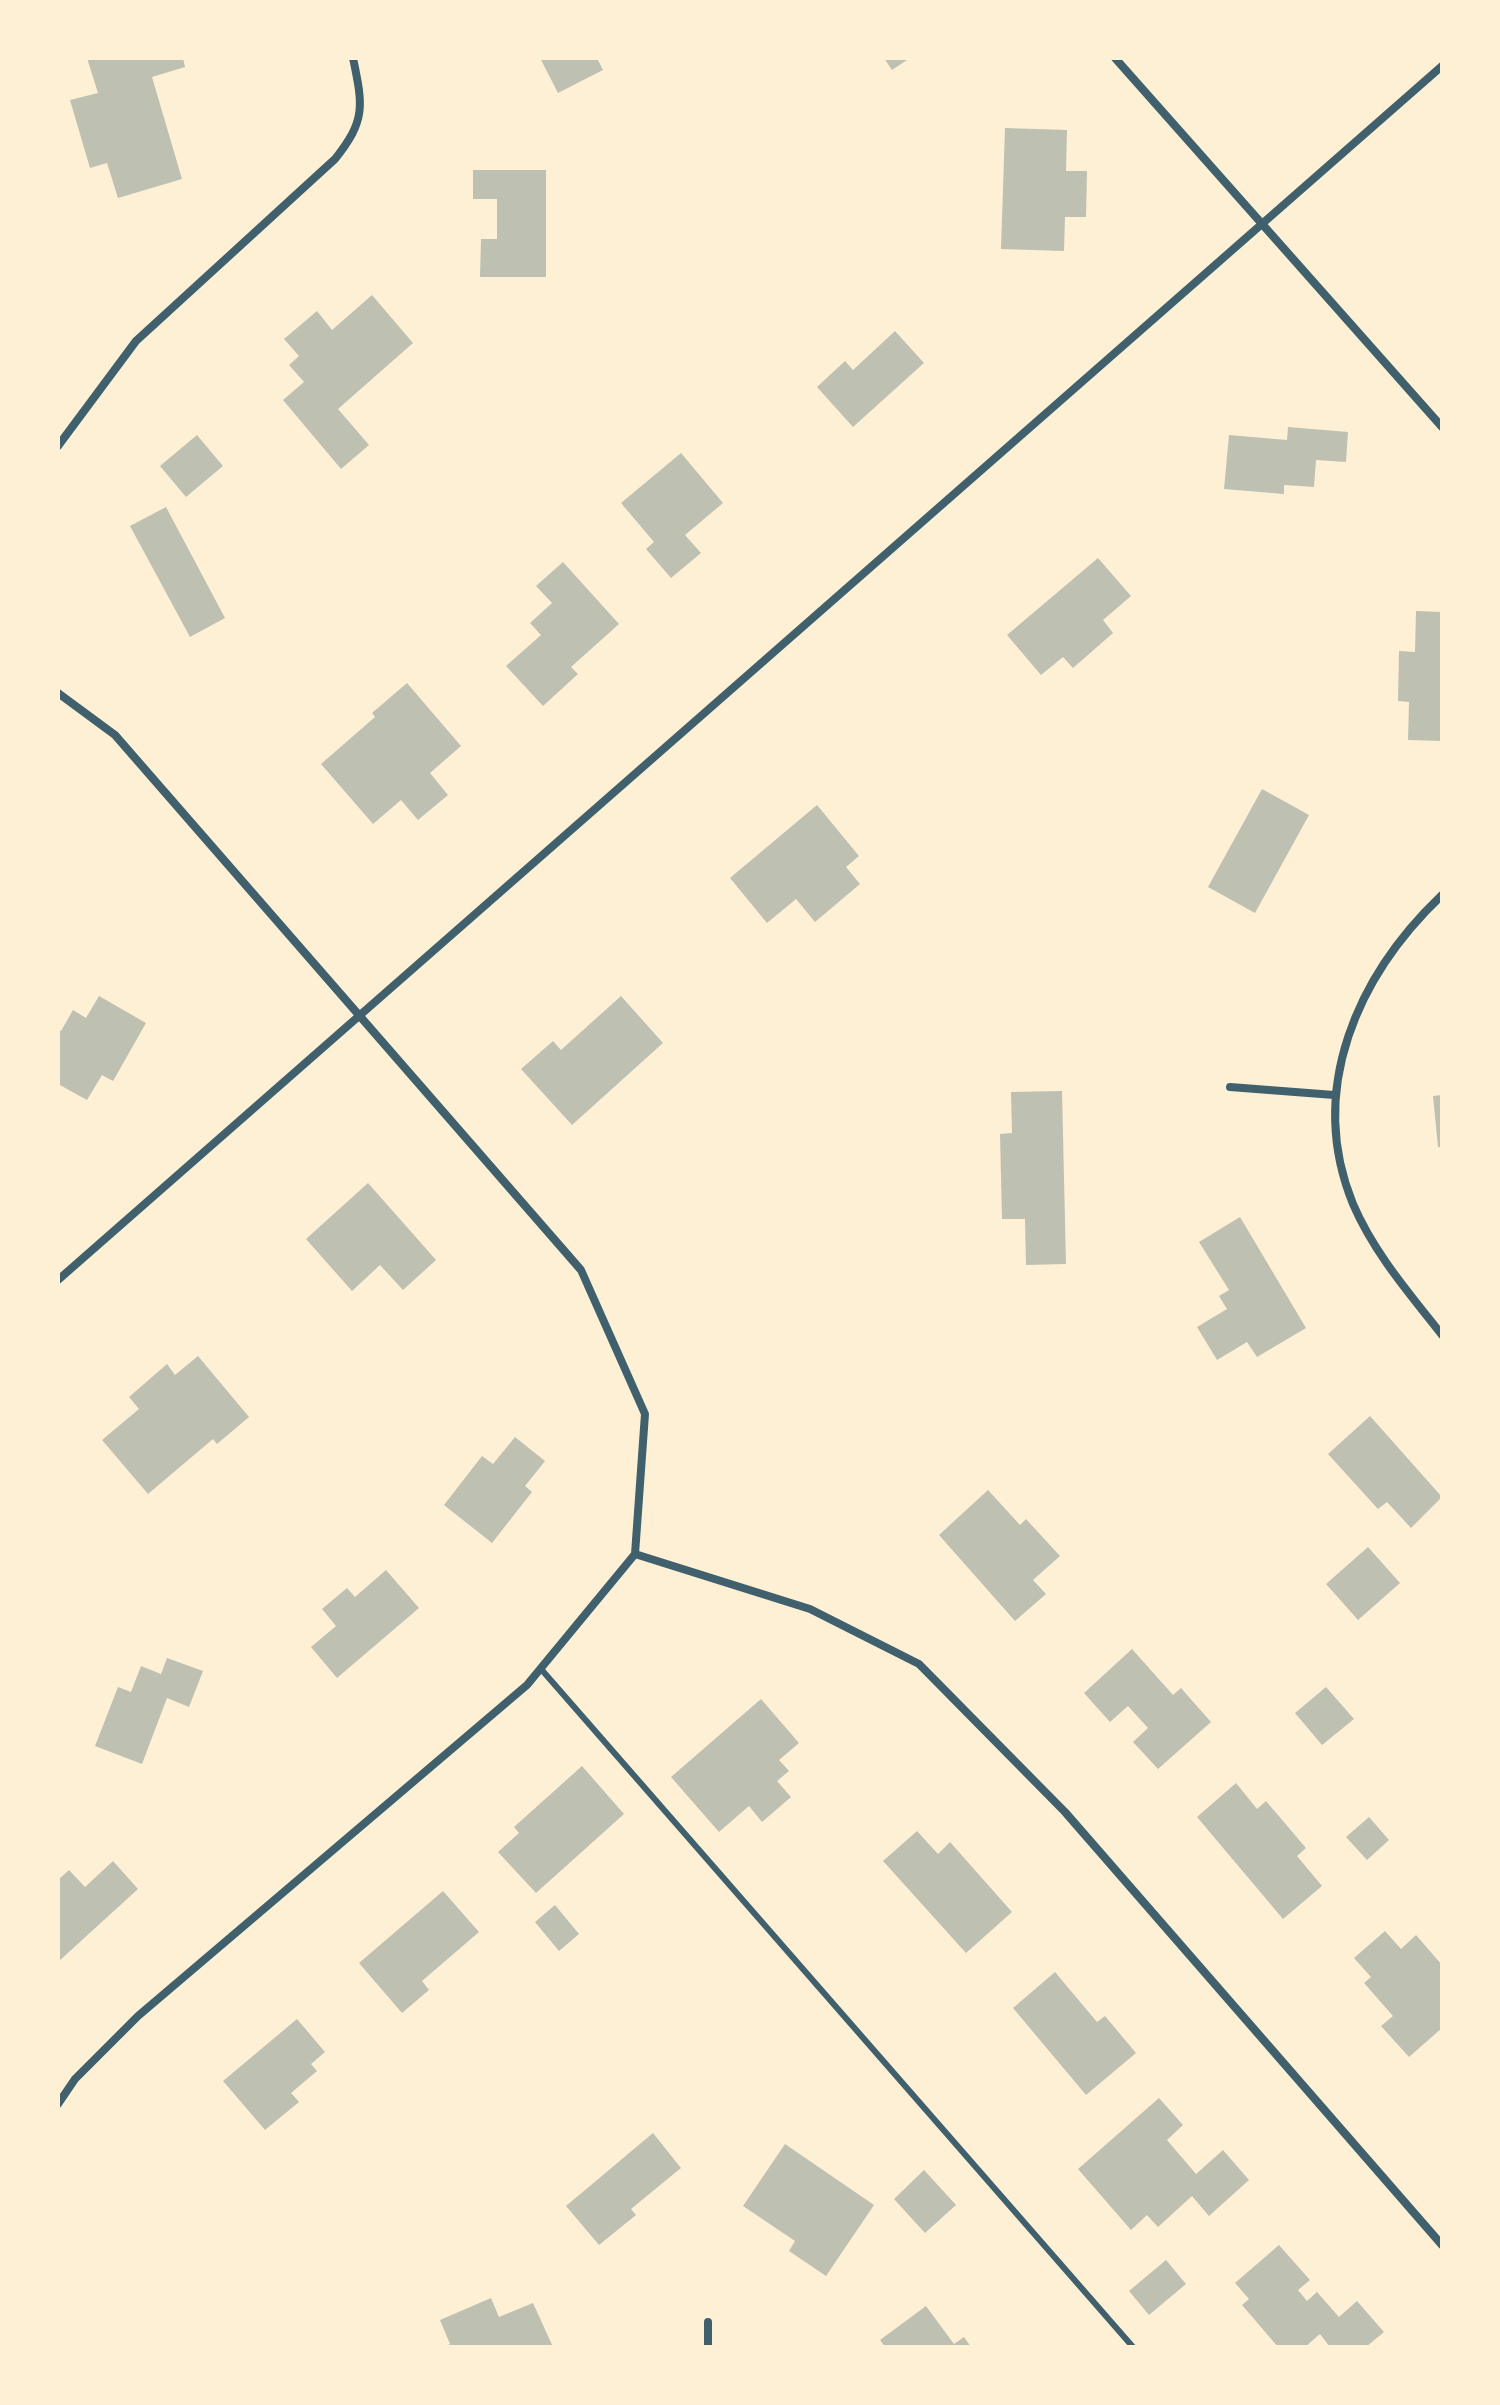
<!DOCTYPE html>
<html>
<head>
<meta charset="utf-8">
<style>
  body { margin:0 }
  #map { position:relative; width:1500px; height:2405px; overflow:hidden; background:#fdf0d5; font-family:Quicksand,sans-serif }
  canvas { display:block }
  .frame { position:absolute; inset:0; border:60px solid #fdf0d5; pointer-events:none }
</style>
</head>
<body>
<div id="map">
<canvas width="1500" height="2405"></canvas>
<div class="frame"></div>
</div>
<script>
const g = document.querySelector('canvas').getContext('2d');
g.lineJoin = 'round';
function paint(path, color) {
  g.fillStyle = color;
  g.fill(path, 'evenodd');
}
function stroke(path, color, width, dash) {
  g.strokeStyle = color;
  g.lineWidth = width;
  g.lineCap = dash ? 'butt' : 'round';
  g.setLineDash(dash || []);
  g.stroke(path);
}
paint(new Path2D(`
  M 87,58 L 183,58 L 185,67 L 152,77 L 182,179 L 118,198 L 107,163 L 90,168 L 70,100 L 98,93 Z
  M 540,58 L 597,58 L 603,70 L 558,93 Z
  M 884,58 L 910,58 L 892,70 Z
  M 1005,128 L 1067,130 L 1066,171 L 1087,171 L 1086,217 L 1065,217 L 1064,251 L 1001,249 Z
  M 473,170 L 546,170 L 546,277 L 480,277 L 481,239 L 497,239 L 497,199 L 473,199 Z
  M 372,295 L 413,343 L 338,409 L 369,445 L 341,469 L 283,400 L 304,382 L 289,365 L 299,356 L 284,339 L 317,311 L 332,330 Z
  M 895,331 L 924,363 L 853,427 L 817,387 L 845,361 L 853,370 Z
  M 1288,427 L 1348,432 L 1346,462 L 1316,460 L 1314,487 L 1284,485 L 1284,494 L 1224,489 L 1229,435 L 1287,440 Z
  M 197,435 L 223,466 L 186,497 L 160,466 Z
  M 681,453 L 723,503 L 685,535 L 701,553 L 671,578 L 646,549 L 654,542 L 621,503 Z
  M 166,507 L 225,618 L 190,637 L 130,526 Z
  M 1098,558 L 1131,596 L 1103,620 L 1113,633 L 1073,668 L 1063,657 L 1041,675 L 1007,635 Z
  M 563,562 L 619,624 L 571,667 L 578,674 L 543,706 L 506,666 L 541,635 L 530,623 L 552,603 L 536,586 Z
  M 1416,611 L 1442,612 L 1442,741 L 1408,740 L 1409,702 L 1398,701 L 1399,651 L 1415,652 Z
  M 407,683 L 461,746 L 430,773 L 448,795 L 418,820 L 401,800 L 373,824 L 321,764 L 375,717 L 372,713 Z
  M 1262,789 L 1309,815 L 1255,913 L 1208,887 Z
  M 817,805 L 859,856 L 846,867 L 860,884 L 815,922 L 796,899 L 767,923 L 730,878 Z
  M 99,996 L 146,1023 L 113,1081 L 102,1075 L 87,1100 L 58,1084 L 58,1029 L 61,1031 L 73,1010 L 86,1018 Z
  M 621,996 L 663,1043 L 572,1125 L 521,1069 L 553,1041 L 561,1050 Z
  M 1062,1091 L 1066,1264 L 1026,1265 L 1025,1219 L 1002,1219 L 1000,1134 L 1012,1133 L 1011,1092 Z
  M 1442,1095 L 1442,1147 L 1438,1147 L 1433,1096 Z
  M 368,1183 L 436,1260 L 403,1290 L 380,1265 L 352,1291 L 306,1239 Z
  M 1240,1217 L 1306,1328 L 1257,1357 L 1247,1342 L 1217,1360 L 1197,1327 L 1227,1309 L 1219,1296 L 1229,1290 L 1199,1242 Z
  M 198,1356 L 249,1417 L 217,1444 L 213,1439 L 148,1494 L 102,1440 L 139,1409 L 129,1397 L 167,1364 L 175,1375 Z
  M 1370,1416 L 1442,1497 L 1411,1528 L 1387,1502 L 1378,1509 L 1328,1454 Z
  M 515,1437 L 545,1461 L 525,1486 L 532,1492 L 492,1543 L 444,1505 L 482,1456 L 493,1464 Z
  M 988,1490 L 1020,1525 L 1026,1519 L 1060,1556 L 1033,1580 L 1046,1594 L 1015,1621 L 939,1535 Z
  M 1368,1547 L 1400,1583 L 1358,1620 L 1326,1584 Z
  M 386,1570 L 419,1608 L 337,1678 L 311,1647 L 336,1626 L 322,1609 L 347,1588 L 355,1597 Z
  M 1132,1649 L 1173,1695 L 1181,1688 L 1211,1722 L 1158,1769 L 1133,1742 L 1148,1728 L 1128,1706 L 1110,1722 L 1084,1693 Z
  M 167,1658 L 203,1671 L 189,1707 L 167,1698 L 142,1764 L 95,1746 L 118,1687 L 131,1692 L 141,1666 L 161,1674 Z
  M 1326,1687 L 1354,1719 L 1322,1745 L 1295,1713 Z
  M 761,1699 L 799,1743 L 779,1760 L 789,1771 L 777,1781 L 791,1797 L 762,1822 L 749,1806 L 719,1832 L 671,1777 Z
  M 582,1766 L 624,1814 L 536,1893 L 498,1852 L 519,1833 L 514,1827 Z
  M 1236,1783 L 1257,1809 L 1266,1801 L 1306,1848 L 1297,1856 L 1322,1886 L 1283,1919 L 1197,1817 Z
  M 1369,1817 L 1389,1840 L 1367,1860 L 1346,1837 Z
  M 917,1831 L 938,1854 L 950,1842 L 1012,1912 L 966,1953 L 883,1861 Z
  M 113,1861 L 138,1889 L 58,1962 L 58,1880 L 69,1870 L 85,1887 Z
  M 443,1891 L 479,1932 L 422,1981 L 429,1990 L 402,2013 L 359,1963 Z
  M 555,1905 L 579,1934 L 559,1951 L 535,1922 Z
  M 1385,1931 L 1401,1949 L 1416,1935 L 1442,1965 L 1442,2028 L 1409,2057 L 1381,2026 L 1393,2016 L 1364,1983 L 1371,1977 L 1354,1958 Z
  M 1055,1972 L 1097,2022 L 1105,2016 L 1136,2053 L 1086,2095 L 1013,2008 Z
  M 297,2019 L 325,2052 L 311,2064 L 317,2071 L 291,2093 L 299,2102 L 265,2130 L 223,2081 Z
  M 1159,2098 L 1183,2125 L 1167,2140 L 1196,2174 L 1223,2150 L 1249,2180 L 1209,2216 L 1192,2196 L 1158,2227 L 1147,2215 L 1131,2230 L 1078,2169 Z
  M 653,2133 L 681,2168 L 631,2209 L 636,2215 L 599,2245 L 566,2206 Z
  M 785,2144 L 874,2205 L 826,2276 L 789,2251 L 795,2241 L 743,2206 Z
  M 924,2170 L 956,2205 L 925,2233 L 894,2199 Z
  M 1279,2245 L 1310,2280 L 1298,2290 L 1307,2301 L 1317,2292 L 1339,2317 L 1357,2301 L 1384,2332 L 1366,2347 L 1330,2347 L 1320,2334 L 1305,2347 L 1278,2347 L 1242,2305 L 1249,2299 L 1235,2283 Z
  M 1166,2260 L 1186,2284 L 1149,2315 L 1129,2291 Z
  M 491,2298 L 499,2317 L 533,2303 L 553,2347 L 444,2347 L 450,2344 L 440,2320 Z
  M 926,2306 L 954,2344 L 964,2337 L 971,2347 L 885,2347 L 880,2340 Z`), '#bec0b2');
stroke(new Path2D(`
  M 541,1669 L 1133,2347`), '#3f606c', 6);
stroke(new Path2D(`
  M 1115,58 L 1442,427
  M 58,446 L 136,341 L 335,159 C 366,120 363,106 353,58
  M 58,693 L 115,735 L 581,1270 L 645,1414 L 635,1554 L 527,1685 L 138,2016 L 75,2079 L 58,2104
  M 1442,895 C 1358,975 1306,1089 1353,1204 C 1374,1253 1409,1293 1442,1335
  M 1230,1087 L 1334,1095
  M 58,1280 L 1442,66
  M 635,1554 L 810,1609 L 919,1664 L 1065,1812 L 1442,2245
  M 708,2347 L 708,2322`), '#3f606c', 8);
</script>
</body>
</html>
